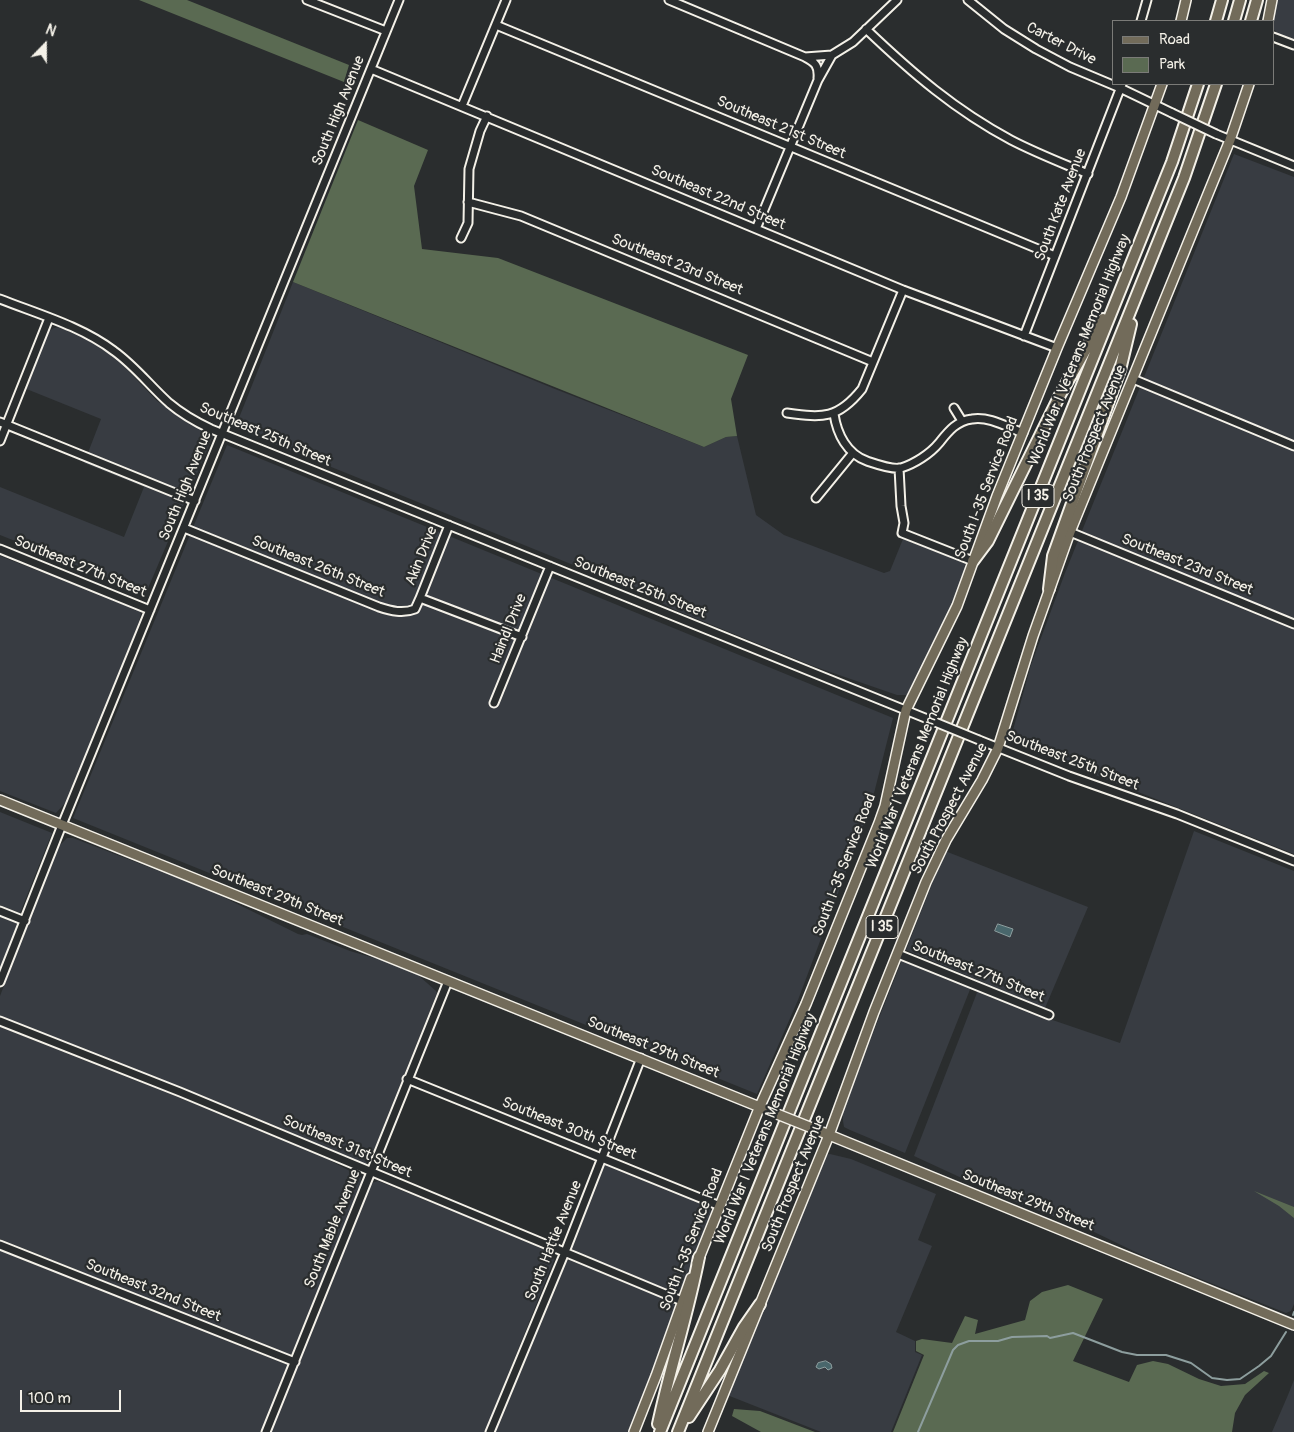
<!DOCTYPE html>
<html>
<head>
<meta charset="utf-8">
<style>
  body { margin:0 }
  #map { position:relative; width:1294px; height:1432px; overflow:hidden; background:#2a2d2e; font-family:Pangolin,sans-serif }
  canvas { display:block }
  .legend { position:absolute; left:1112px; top:20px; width:162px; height:65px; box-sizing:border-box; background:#2a2d2e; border:1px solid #7b7b78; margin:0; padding:6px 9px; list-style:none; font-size:15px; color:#f4f1e8 }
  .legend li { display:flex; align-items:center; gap:10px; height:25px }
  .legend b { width:25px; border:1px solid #7b7b78 }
  .north { position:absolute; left:20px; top:20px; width:50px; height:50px; -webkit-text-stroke:4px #2a2d2e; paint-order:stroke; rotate:22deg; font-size:14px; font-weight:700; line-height:20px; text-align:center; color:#f4f1e8 }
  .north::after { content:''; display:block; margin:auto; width:18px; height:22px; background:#f4f1e8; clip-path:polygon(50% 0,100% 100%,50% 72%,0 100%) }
  .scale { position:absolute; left:20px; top:1390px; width:101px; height:22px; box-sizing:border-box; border:2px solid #f4f1e8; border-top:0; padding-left:6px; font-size:15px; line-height:18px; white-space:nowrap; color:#f4f1e8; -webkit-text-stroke:4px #2a2d2e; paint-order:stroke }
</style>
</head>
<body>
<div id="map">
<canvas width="1294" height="1432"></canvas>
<ul class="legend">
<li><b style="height:6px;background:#726b5a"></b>Road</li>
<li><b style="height:14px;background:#5a6a52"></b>Park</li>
</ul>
<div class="north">N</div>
<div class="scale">100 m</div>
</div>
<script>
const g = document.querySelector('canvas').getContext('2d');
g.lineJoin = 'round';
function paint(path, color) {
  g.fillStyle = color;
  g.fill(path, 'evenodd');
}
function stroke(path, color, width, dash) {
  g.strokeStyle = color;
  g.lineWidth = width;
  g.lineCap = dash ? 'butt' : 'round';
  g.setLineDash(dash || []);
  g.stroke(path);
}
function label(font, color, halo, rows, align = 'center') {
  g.font = font + ' Pangolin,sans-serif';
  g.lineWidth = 4.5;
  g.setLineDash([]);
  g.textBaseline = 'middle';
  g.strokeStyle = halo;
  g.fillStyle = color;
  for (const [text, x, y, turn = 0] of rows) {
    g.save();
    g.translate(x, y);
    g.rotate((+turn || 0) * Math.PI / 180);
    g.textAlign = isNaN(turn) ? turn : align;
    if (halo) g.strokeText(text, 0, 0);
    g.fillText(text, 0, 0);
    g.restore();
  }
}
paint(new Path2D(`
  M 1276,0 L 1294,0 L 1294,41 L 1277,34 L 1275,30 L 1273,31 L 1272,21 Z
  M 1234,154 L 1294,177 L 1294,854 L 1010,741 L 1031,665 L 1065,573 Z
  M 293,282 L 555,389 L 704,447 L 726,437 L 737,436 L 756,515 L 784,535 L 884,573 L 890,571 L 903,539 L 965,563 L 964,576 L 934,643 L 907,695 L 897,695 L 813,666 L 675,610 L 645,594 L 235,428 Z
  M 60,327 L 93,343 L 116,358 L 157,401 L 213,436 L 146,593 L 0,535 L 0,487 L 124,537 L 144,487 L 84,463 L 101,419 L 24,388 L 47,332 L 54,328 Z
  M 227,445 L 893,718 L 871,805 L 798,1000 L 757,1094 L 73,818 Z
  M 0,556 L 140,610 L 141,614 L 138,625 L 67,801 L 56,813 L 0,791 Z
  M 0,812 L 52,833 L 20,913 L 0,905 Z
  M 1194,831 L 1294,871 L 1294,1304 L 1291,1311 L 1286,1313 L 1148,1258 L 1090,1230 L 1005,1198 L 914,1156 L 978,990 L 1026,1011 L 1120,1043 Z
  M 67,838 L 73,838 L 211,891 L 298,934 L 302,935 L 307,934 L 350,951 L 384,961 L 418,975 L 436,991 L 437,993 L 370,1160 L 365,1164 L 362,1164 L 0,1017 L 0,996 L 57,848 Z
  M 945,851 L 1088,907 L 1045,1008 L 906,950 Z
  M 0,917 L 18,924 L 0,968 Z
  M 902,960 L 971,987 L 905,1153 L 850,1130 L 844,1127 L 843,1121 L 843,1113 L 852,1086 Z
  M 0,1027 L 226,1116 L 318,1154 L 361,1177 L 361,1185 L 295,1350 L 291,1354 L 286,1354 L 0,1239 Z
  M 830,1154 L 851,1159 L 936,1194 L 918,1240 L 932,1246 L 896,1332 L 915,1341 L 915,1352 L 922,1355 L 891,1432 L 821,1432 L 727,1395 L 826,1155 Z
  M 606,1163 L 705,1204 L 710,1208 L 711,1214 L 681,1289 L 671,1291 L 576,1252 L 571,1247 L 570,1244 L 603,1164 Z
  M 378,1181 L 550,1250 L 553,1254 L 554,1260 L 485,1432 L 0,1432 L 0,1250 L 296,1368 L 368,1188 L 372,1183 Z
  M 569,1260 L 664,1298 L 673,1302 L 675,1306 L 669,1329 L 629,1432 L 494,1432 L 561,1266 Z
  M 1294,1380 L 1294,1432 L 1272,1432 L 1288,1395 Z`), '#383c42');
paint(new Path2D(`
  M 139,0 L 187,0 L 349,65 L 344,82 Z
  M 358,120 L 428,150 L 414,186 L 422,249 L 498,258 L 748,355 L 731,399 L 737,436 L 726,437 L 704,447 L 293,282 Z
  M 1254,1191 L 1294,1207 L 1294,1218 L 1279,1206 Z
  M 1068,1285 L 1103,1299 L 1073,1361 L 1129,1382 L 1137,1365 L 1153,1361 L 1168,1364 L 1199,1379 L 1221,1386 L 1245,1384 L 1264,1371 L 1269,1373 L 1245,1395 L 1235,1413 L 1232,1432 L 893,1432 L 924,1355 L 916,1351 L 916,1341 L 922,1339 L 952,1343 L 965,1316 L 978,1320 L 975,1334 L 1025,1320 L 1030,1301 L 1042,1292 Z
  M 734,1409 L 760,1411 L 815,1432 L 761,1432 L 732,1416 Z`), '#5a6a52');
const water = new Path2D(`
  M 998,924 L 1013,929 L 1010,937 L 995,931 Z
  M 826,1361 L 831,1364 L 832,1368 L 828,1370 L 825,1367 L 819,1369 L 816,1367 L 818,1363 Z`);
paint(water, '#49676c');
stroke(water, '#8d9e9e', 1);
stroke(new Path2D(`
  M 1293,1315 L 1294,1312
  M 918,1432 L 953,1350 L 958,1345 L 969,1341 L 998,1341 L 1012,1337 L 1047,1336 L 1050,1338 L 1073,1333 L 1122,1352 L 1137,1355 L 1166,1355 L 1191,1363 L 1212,1378 L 1227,1380 L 1240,1379 L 1259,1366 L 1271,1356 L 1286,1332`), '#8d9e9e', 2);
const minor = new Path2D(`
  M 307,0 L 386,31
  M 669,0 L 805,57 L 832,55
  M 968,0 L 1004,29 L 1036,49 L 1070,67 L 1120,88 L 1172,113
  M 1141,21 L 1147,0
  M 496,25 L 1055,256
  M 866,29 C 912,73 955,110 1011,140 C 1036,153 1062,163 1088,174
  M 1273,37 L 1294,45
  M 805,57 C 815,62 819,66 818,78
  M 371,69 L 903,290 L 1057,348
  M 462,106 L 506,0
  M 1216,134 L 1294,166
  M 468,202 L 521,216 L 873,362
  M 756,229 L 818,80 L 832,55 L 853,42 L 897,0
  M 461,238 L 468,223 L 469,169 L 480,131 L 487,116
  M 0,299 C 38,314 81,326 114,351 C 135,366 150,386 169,403 C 182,414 196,422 211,429 L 930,720
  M 1024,336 L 1122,84
  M 1133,379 L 1294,446
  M 954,408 L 962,421
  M 787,413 C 823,418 838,419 862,389 L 903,290
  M 834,414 C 837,434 847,454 867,461 C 876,464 892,470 901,468 C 914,464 930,454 939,443 C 948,432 956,421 972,419 C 989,416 1007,427 1023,433
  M 0,422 L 195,501
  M 0,441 L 49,318
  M 899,468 L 901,506 L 904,523 L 902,533 L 973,561
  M 816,498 L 852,454
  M 184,528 L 379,607 C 391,611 403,614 415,609 L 420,598 L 522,637
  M 1070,532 L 1294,624
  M 0,549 L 150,610
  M 420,598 L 449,525
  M 494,703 L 550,566
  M 979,740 L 1069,776 L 1177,814 L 1294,861
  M 0,911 L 25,921
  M 898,954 L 1049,1015
  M 0,982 L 62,825 L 399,0
  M 0,1021 L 180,1092 L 682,1301
  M 407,1079 L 720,1206
  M 0,1245 L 295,1362
  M 266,1432 L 448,981
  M 490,1432 L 565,1252 L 641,1058`);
const major = new Path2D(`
  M 1181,21 L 1186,0
  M 1268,21 L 1272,0
  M 0,800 L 772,1112
  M 817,1130 L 1294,1325
  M 697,1263 L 760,1106 L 806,1004 L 879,823 L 885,806 L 906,710 L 957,606 L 997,496 L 1057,348 L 1121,197 L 1162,84
  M 634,1432 L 656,1376 L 691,1278
  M 708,1432 L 829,1135 L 874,1012 L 926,882 L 946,840 L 982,780 L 998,748 L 1033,636 L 1070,532 L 1230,140 L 1249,84`);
const highway = new Path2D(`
  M 1216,21 L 1222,0
  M 1234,21 L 1240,0
  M 1251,21 L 1257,0
  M 973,561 L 988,541 L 1061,393 L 1103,319
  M 1049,589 L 1053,556 L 1057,545 L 1120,370 L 1131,324
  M 689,1417 L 720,1370 L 744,1327 L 760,1304
  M 658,1424 C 670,1368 688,1314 699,1257
  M 660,1432 L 1149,219 L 1172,162 L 1198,84
  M 678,1432 L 1184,178 L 1216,84`);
stroke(minor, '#f4f1e8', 11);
stroke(major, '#f4f1e8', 12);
stroke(highway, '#f4f1e8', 14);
stroke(minor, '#2a2d2e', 7);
stroke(major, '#726b5a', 9);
stroke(highway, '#726b5a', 10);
const minorBridge = new Path2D(`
  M 1172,113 L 1216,134
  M 930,720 L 979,740`);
const majorBridge = new Path2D(`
  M 772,1112 L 817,1130`);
stroke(minorBridge, '#f4f1e8', 11, []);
stroke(majorBridge, '#f4f1e8', 12, []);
stroke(minorBridge, '#2a2d2e', 7);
stroke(majorBridge, '#726b5a', 9);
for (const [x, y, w] of [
  [1038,496,32],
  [882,927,32]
]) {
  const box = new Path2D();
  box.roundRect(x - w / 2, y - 11.5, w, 23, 4);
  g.fillStyle = '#2a2d2e';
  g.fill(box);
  stroke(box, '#f4f1e8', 1);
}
label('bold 14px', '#f4f1e8', null, [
  ["I 35",1038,496],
  ["I 35",882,927]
]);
label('15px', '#f4f1e8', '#2a2d2e', [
  ["Carter Drive",1061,44,27],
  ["South High Avenue",339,111,-68],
  ["Southeast 21st Street",781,128,23],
  ["Southeast 22nd Street",718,198,23],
  ["South Kate Avenue",1061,205,-69],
  ["Southeast 23rd Street",677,265,22],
  ["World War I Veterans Memorial Highway",1080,350,-68],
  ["South Prospect Avenue",1095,434,-68],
  ["Southeast 25th Street",265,435,23],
  ["South High Avenue",186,486,-68],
  ["South I-35 Service Road",987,488,-69],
  ["Akin Drive",422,556,-68],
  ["Southeast 23rd Street",1187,565,22],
  ["Southeast 27th Street",80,567,22],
  ["Southeast 26th Street",318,567,22],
  ["Southeast 25th Street",640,588,22],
  ["Haindl Drive",509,629,-68],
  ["World War I Veterans Memorial Highway",918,753,-68],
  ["Southeast 25th Street",1072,761,21],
  ["South Prospect Avenue",950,809,-62],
  ["South I-35 Service Road",845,865,-69],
  ["Southeast 29th Street",277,896,22],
  ["Southeast 27th Street",978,972,22],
  ["Southeast 29th Street",653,1048,22],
  ["Southeast 30th Street",569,1129,22],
  ["World War I Veterans Memorial Highway",766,1129,-68],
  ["Southeast 31st Street",347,1147,23],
  ["South Prospect Avenue",794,1184,-68],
  ["Southeast 29th Street",1028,1201,22],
  ["South Mable Avenue",333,1229,-68],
  ["South I-35 Service Road",692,1240,-69],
  ["South Hattie Avenue",554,1241,-68],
  ["Southeast 32nd Street",153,1291,22]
]);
</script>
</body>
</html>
